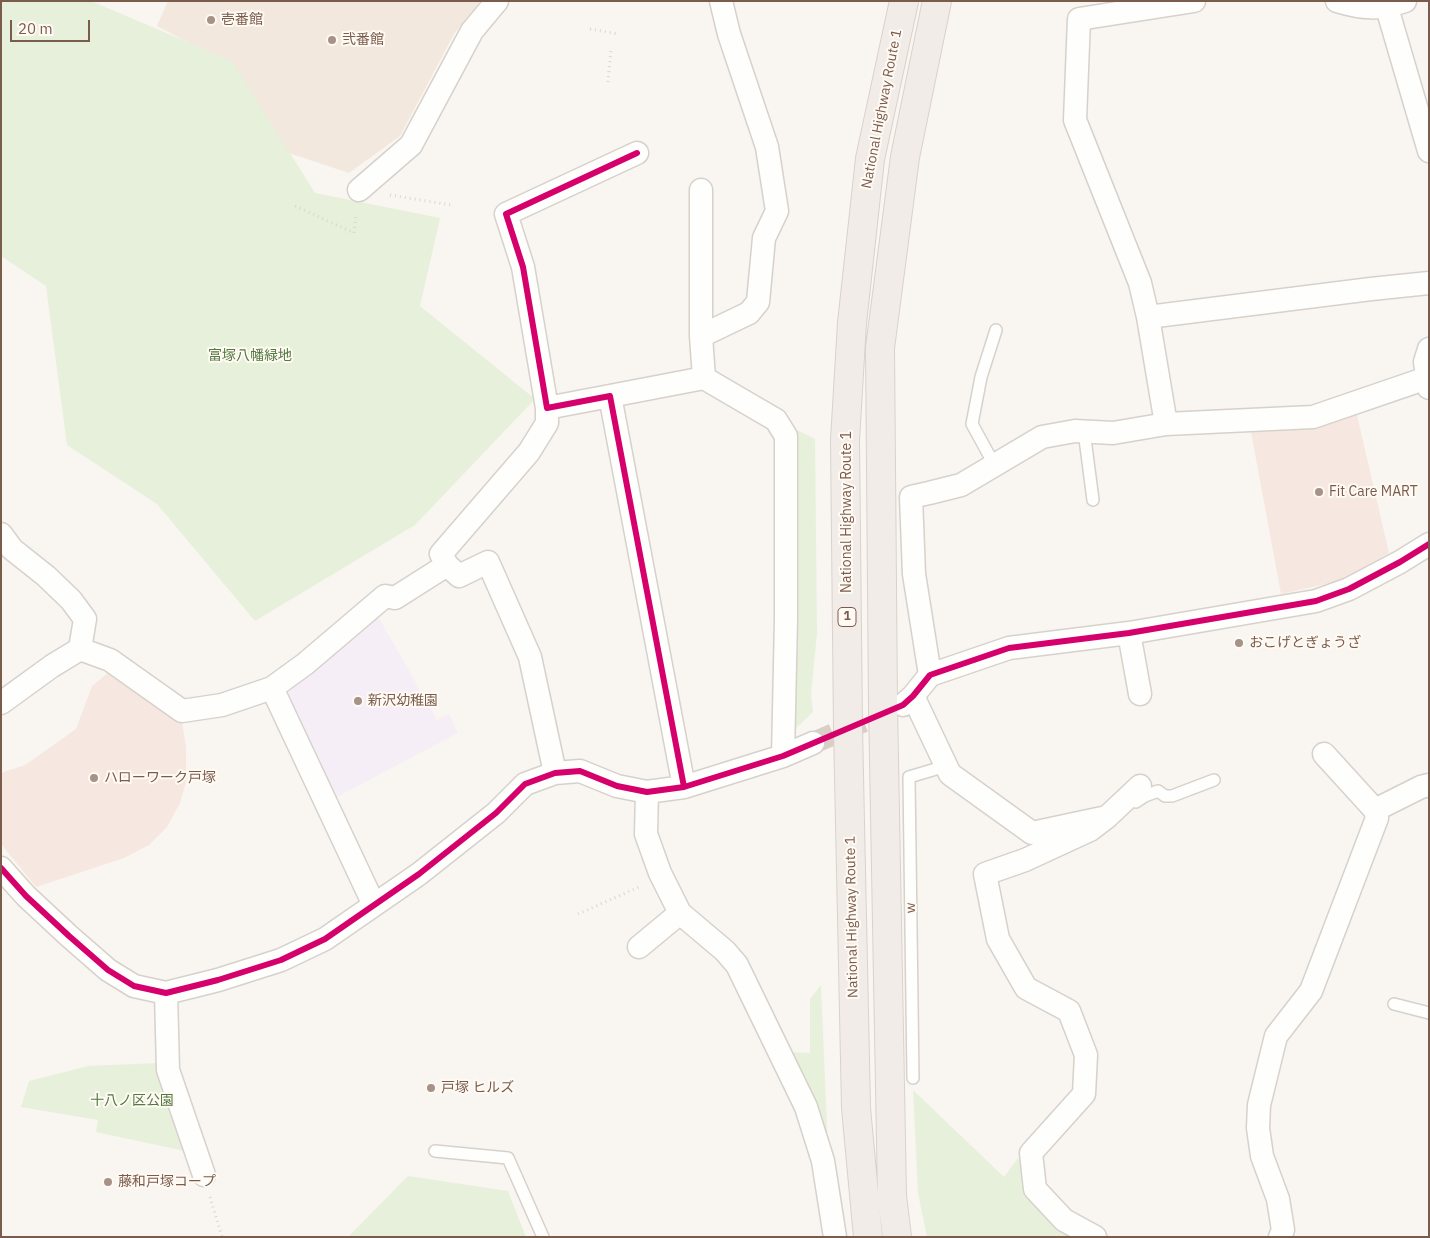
<!DOCTYPE html>
<html>
<head>
<meta charset="utf-8">
<style>
  body { margin:0 }
  #map { position:relative; width:1430px; height:1238px; overflow:hidden; background:#f9f5f0; font-family:"IBM Plex Sans",sans-serif }
  canvas { display:block }
  .frame { position:absolute; inset:0; border:2px solid #7a5c4d; pointer-events:none }
  .scale { position:absolute; left:10px; top:20px; width:80px; height:22px; box-sizing:border-box; border:2px solid #7a5c4d; border-top:0; padding-left:6px; font-size:15px; line-height:18px; white-space:nowrap; color:#7a5c4d; -webkit-text-stroke:4px #fffaf3; paint-order:stroke }
</style>
</head>
<body>
<div id="map">
<canvas width="1430" height="1238"></canvas>
<div class="frame"></div>
<div class="scale">20 m</div>
</div>
<script>
const g = document.querySelector('canvas').getContext('2d');
g.lineJoin = 'round';
function paint(path, color) {
  g.fillStyle = color;
  g.fill(path, 'evenodd');
}
function stroke(path, color, width, dash) {
  g.strokeStyle = color;
  g.lineWidth = width;
  g.lineCap = dash ? 'butt' : 'round';
  g.setLineDash(dash || []);
  g.stroke(path);
}
function label(font, color, halo, rows, align = 'center') {
  g.font = font + ' "IBM Plex Sans","Noto Sans JP",sans-serif';
  g.lineWidth = 4;
  g.setLineDash([]);
  g.textBaseline = 'middle';
  g.strokeStyle = halo;
  g.fillStyle = color;
  for (const [text, x, y, turn = 0] of rows) {
    g.save();
    g.translate(x, y);
    g.rotate((+turn || 0) * Math.PI / 180);
    g.textAlign = isNaN(turn) ? turn : align;
    if (halo) g.strokeText(text, 0, 0);
    g.fillText(text, 0, 0);
    g.restore();
  }
}
paint(new Path2D(`
  M 168,1 L 480,1 L 454,34 L 400,136 L 349,173 L 286,152 L 232,66 L 157,26 Z`), '#f2e8de');
paint(new Path2D(`
  M 1356,411 L 1389,553 L 1344,580 L 1281,594 L 1251,432 L 1314,426 Z
  M 109,672 L 181,716 L 186,747 L 186,782 L 180,803 L 167,827 L 149,845 L 124,858 L 36,887 L 1,844 L 1,773 L 25,765 L 76,729 L 92,686 Z`), '#f6e8e1');
paint(new Path2D(`
  M 375,611 L 437,720 L 449,714 L 458,733 L 333,799 L 283,687 Z`), '#f6eef6');
paint(new Path2D(`
  M 1,1 L 91,1 L 232,61 L 315,193 L 440,218 L 420,306 L 535,399 L 415,525 L 255,621 L 157,504 L 67,445 L 46,286 L 1,256 Z
  M 795,429 L 815,439 L 817,633 L 811,694 L 813,712 L 791,733 Z
  M 821,985 L 828,1152 L 786,1052 L 810,1053 L 810,999 Z
  M 159,1063 L 185,1151 L 96,1132 L 98,1120 L 21,1107 L 29,1081 L 88,1066 Z
  M 913,1090 L 1004,1177 L 1018,1158 L 1034,1198 L 1073,1237 L 927,1237 L 918,1193 Z
  M 408,1176 L 508,1191 L 526,1237 L 348,1237 Z`), '#e7f0db');
stroke(new Path2D(`
  M 813,743 L 897,707`), '#d9cfc7', 22, [22, 11]);
const service = new Path2D(`
  M 1084,431 L 1093,500
  M 995,466 L 972,424 L 981,377 L 996,330
  M 1136,802 L 1145,796 L 1158,791 L 1165,796 L 1172,796 L 1214,780
  M 1394,1004 L 1429,1013
  M 913,1078 L 909,777 L 946,766
  M 435,1151 L 508,1158 L 543,1237`);
const minor = new Path2D(`
  M 1337,1 C 1363,9 1379,10 1405,1
  M 1385,1 L 1429,151
  M 637,153 L 506,214 L 523,267 L 547,408 L 610,396 L 684,787
  M 359,190 L 411,145 L 472,31 L 497,1
  M 701,190 L 701,336 L 704,378 L 776,420 L 786,436 L 786,619 L 783,756
  M 1148,317 L 1371,289 L 1429,283
  M 701,336 L 749,313 L 758,302 L 764,238 L 777,211 L 767,147 L 729,34 L 721,1
  M 1429,349 L 1425,362 L 1429,388
  M 610,396 L 704,378
  M 1166,424 L 1148,317 L 1140,283 L 1075,120 L 1079,19 L 1194,1
  M 1,534 L 12,549 L 46,576 L 71,600 L 85,619 L 80,649 L 52,666 L 1,703
  M 447,565 L 459,576 L 488,562 L 530,657 L 555,773
  M 1129,633 L 1140,694
  M 80,649 L 110,660 L 182,711 L 222,705 L 272,688 L 305,664 L 385,596 L 395,598 L 447,565 L 441,554 L 529,452 L 547,423 L 547,408
  M 930,675 L 914,574 L 911,497 L 929,493 L 961,485 L 1042,437 L 1075,431 L 1113,433 L 1166,424 L 1313,417 L 1427,378
  M 272,688 L 374,905
  M 913,696 L 950,774 L 1032,833 L 1107,817 L 1140,786
  M 903,705 L 913,696 L 930,675 L 1009,648 L 1129,633 L 1316,601 L 1349,589 L 1400,562 L 1429,544
  M 1324,754 L 1375,810
  M 647,792 L 646,834 L 660,873 L 680,913 L 725,951 L 737,965 L 806,1107 L 823,1161 L 835,1237
  M 1,868 L 26,896 L 69,936 L 108,970 L 134,986 L 166,993 L 218,980 L 281,960 L 325,939 L 419,874 L 496,813 L 525,784 L 555,773 L 580,771 L 617,786 L 647,792 L 684,787 L 783,756 L 813,743
  M 639,947 L 680,913
  M 166,993 L 168,1070 L 204,1175
  M 1095,1237 L 1064,1220 L 1035,1189 L 1031,1153 L 1084,1094 L 1086,1055 L 1069,1011 L 1026,988 L 998,939 L 985,874 L 1025,860 L 1090,830 L 1107,817
  M 1280,1237 L 1283,1230 L 1278,1199 L 1262,1156 L 1258,1128 L 1259,1105 L 1276,1036 L 1311,991 L 1377,818 L 1375,810 L 1421,787 L 1429,785`);
const trunk = new Path2D(`
  M 868,1237 L 856,1108 L 848,728 L 845,440 L 852,323 L 870,159 L 904,1
  M 897,1237 L 892,1196 L 883,705 L 880,348 L 905,157 L 937,1`);
stroke(service, '#d7d1cb', 14);
stroke(minor, '#d7d1cb', 25);
stroke(trunk, '#dad1cc', 30);
stroke(new Path2D(`
  M 590,29 L 618,34
  M 608,82 L 611,49
  M 390,195 L 451,205
  M 295,206 L 354,233 L 356,215
  M 578,914 L 639,887
  M 210,1197 L 222,1237`), '#dcd5d0', 3, [1, 4]);
stroke(service, '#fefefd', 11);
stroke(minor, '#fefefd', 22);
stroke(trunk, '#f2ece8', 28);
stroke(new Path2D(`
  M 637,153 L 506,214 L 523,267 L 547,408 L 610,396 L 684,787
  M 1,868 L 26,896 L 69,936 L 108,970 L 134,986 L 166,993 L 218,980 L 281,960 L 325,939 L 419,874 L 496,813 L 525,784 L 555,773 L 580,771 L 617,786 L 647,792 L 684,787 L 783,756 L 903,705 L 913,696 L 930,675 L 1009,648 L 1129,633 L 1316,601 L 1349,589 L 1400,562 L 1429,544`), '#d6006c', 6);
for (const [x, y, r, color] of [
  [211,20,5,"#a69286"],
  [332,40,5,"#a69286"],
  [1319,492,5,"#a69286"],
  [1239,643,5,"#a69286"],
  [358,701,5,"#a69286"],
  [94,778,5,"#a69286"],
  [431,1088,5,"#a69286"],
  [108,1182,5,"#a69286"]
]) {
  const dot = new Path2D();
  dot.arc(x, y, r, 0, 2 * Math.PI);
  g.fillStyle = color;
  g.fill(dot);
  stroke(dot, '#fffaf3', 2);
}
for (const [x, y, w] of [
  [847,617,18]
]) {
  const box = new Path2D();
  box.roundRect(x - w / 2, y - 9.5, w, 19, 4);
  g.fillStyle = '#fffaf3';
  g.fill(box);
  stroke(box, '#7a5c4d', 1);
}
label('bold 12px', '#7a5c4d', null, [
  ["1",847,617]
]);
label('14px', '#7a5c4d', '#fffaf3', [
  ["壱番館",221,20],
  ["弐番館",342,40],
  ["Fit Care MART",1329,492],
  ["おこげとぎょうざ",1249,643],
  ["新沢幼稚園",368,701],
  ["ハローワーク戸塚",104,778],
  ["戸塚 ヒルズ",441,1088],
  ["藤和戸塚コープ",118,1182]
], 'left');
label('14px', '#7a5c4d', '#fffaf3', [
  ["National Highway Route 1",882,109,-79],
  ["National Highway Route 1",847,512,-90],
  ["w",911,908,-91],
  ["National Highway Route 1",852,917,-91]
]);
label('14px', '#537a41', '#fffaf3', [
  ["富塚八幡緑地",250,356],
  ["十八ノ区公園",132,1101]
]);
</script>
</body>
</html>
